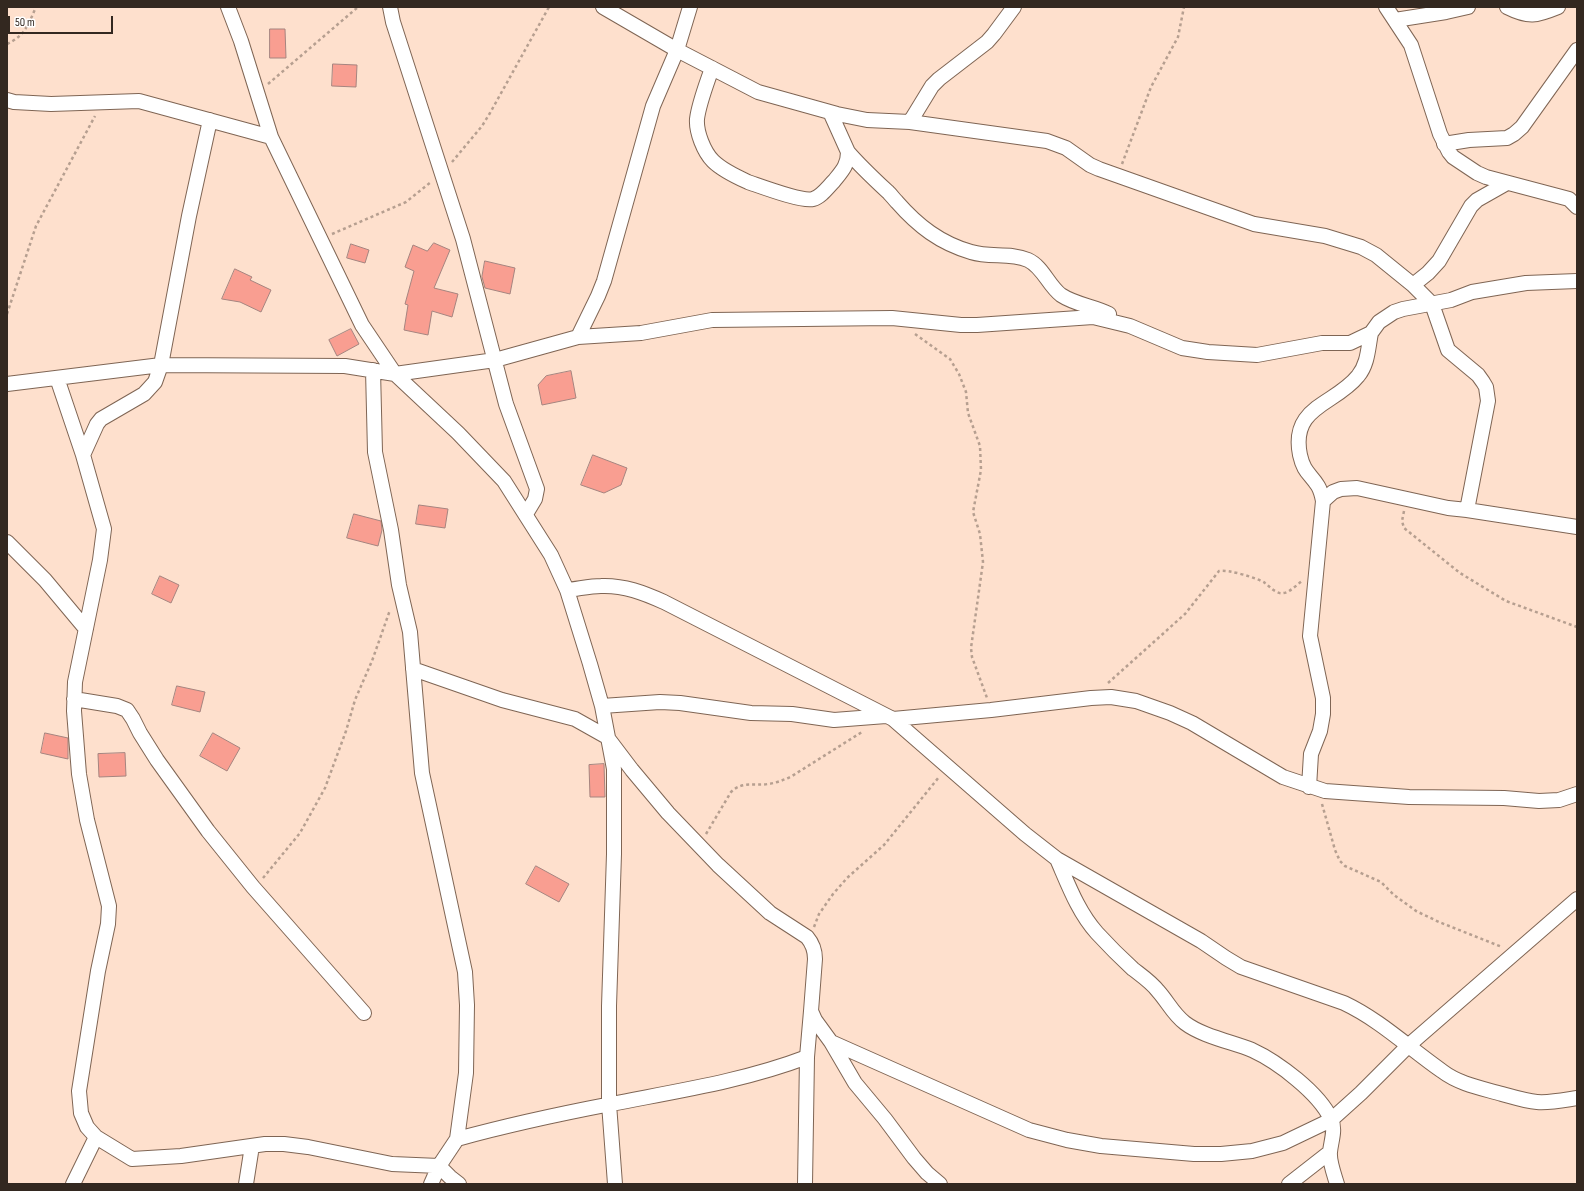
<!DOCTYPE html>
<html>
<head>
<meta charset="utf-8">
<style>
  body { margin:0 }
  #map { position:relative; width:1584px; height:1191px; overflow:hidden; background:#fee0cd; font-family:"Sofia Sans Condensed",sans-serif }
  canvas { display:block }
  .frame { position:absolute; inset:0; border:8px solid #332820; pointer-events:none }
  .scale { position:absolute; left:8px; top:16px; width:105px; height:18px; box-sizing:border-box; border:2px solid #332820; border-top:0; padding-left:5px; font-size:12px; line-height:14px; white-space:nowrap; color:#332820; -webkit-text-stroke:3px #fff; paint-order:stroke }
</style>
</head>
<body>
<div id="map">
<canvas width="1584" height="1191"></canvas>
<div class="frame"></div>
<div class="scale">50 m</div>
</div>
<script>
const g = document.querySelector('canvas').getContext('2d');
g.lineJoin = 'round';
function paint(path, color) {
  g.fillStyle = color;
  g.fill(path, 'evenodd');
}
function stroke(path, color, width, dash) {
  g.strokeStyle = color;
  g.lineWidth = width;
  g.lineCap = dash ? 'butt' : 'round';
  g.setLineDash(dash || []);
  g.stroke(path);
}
const building = new Path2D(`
  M 270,29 L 285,29 L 286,58 L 270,58 Z
  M 333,64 L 357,65 L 356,87 L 332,86 Z
  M 434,243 L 450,250 L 434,288 L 458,294 L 452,317 L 432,311 L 428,335 L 404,330 L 408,305 L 405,304 L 414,271 L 405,267 L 413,245 L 427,251 Z
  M 351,244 L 369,250 L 365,263 L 347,258 Z
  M 485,261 L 515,268 L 510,294 L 485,288 L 482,277 Z
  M 235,269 L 252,277 L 250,280 L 271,290 L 261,312 L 240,302 L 222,299 Z
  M 351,329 L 359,344 L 337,356 L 329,340 Z
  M 571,371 L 576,398 L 542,405 L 538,385 L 546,376 Z
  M 593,455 L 627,468 L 621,485 L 604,493 L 581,485 Z
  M 419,505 L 448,509 L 445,528 L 416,524 Z
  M 354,514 L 381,521 L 382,530 L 378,546 L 347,538 Z
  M 160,576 L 179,585 L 171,603 L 152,594 Z
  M 177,686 L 205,692 L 200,712 L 172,705 Z
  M 45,733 L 68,738 L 68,759 L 41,753 Z
  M 213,733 L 240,748 L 227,771 L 200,756 Z
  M 125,753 L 126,776 L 99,777 L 98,754 Z
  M 604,764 L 605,797 L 590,797 L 589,765 Z
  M 536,866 L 569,884 L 559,902 L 526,884 Z`);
paint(building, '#f99e91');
stroke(building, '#a5847f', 1);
const minor = new Path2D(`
  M 228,7 L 241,41 L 271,137 L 362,325 L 395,374 L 458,433 L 504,481 L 551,555 L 567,590 L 590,664 L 602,706 L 614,769 L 614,854 L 609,1006 L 609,1104 L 615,1184
  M 390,7 L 393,22 L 463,239 L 506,404 L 537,489 L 535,499 L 526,514
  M 603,7 L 677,50 L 758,92 L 837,114 L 867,120 L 910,122 L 1047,141 L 1066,148 L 1090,165 L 1099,169 L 1254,224 L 1325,236 L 1361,247 L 1376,255 L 1413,285 L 1432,304 L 1448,350 L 1478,375 L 1483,382 L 1486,387 L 1488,401 L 1467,510
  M 1386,7 L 1411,45 L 1440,134 L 1449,152 L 1453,157 L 1477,173 L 1486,177 L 1569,199 L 1577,207
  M 1507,7 C 1529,18 1536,16 1558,7
  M 1395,20 L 1446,12 L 1468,7
  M 712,68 C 707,83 699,103 697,119 C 696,132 704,152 713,161 C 722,170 737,177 748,182 C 760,186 802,202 813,199 C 821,197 828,187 834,181 C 842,171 848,165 848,152 L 830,112
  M 7,100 L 14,102 L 51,104 L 139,101 L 271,137
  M 910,122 L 932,86 L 939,79 L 987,42 L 994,34 L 1014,7
  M 1444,144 L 1469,140 L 1507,138 L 1514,134 L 1522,127 L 1577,50
  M 848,152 C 861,167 874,179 889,193 C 892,196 894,199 897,202 C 918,226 940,243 971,252 C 990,258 1010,252 1028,260 C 1043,267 1048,285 1061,295 C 1076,305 1094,306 1109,314
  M 1413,285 L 1428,273 L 1439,261 L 1471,206 L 1477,200 L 1507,183
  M 578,337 L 598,296 L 604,281 L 653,106 L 677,50 L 690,7
  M 373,370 L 375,452 L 391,530 L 399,585 L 410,632 L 422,773 L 465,972 L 467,1005 L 466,1073 L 457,1139
  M 57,378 L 83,455 L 104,529 L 100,560 L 75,682 L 74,711 L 79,774 L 87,820 L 109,906 L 108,924 L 98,971 L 79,1091 L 81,1113 L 87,1127 L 96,1137 L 132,1159 L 181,1156 L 265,1144 L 284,1144 L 308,1147 L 392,1164 L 439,1166 L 457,1139 C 508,1125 559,1114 611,1104 C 677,1091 744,1081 807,1057
  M 7,384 L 161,365 L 345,366 L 395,374 L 495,360 L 578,337 L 641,333 L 712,320 L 892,318 L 961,325 L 977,325 L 1093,317 L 1130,326 L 1182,348 L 1208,352 L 1257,355 L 1322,343 L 1350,343 L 1371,333 L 1379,322 L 1394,312 L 1403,309 L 1451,300 L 1472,292 L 1526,283 L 1577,281
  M 83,455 L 97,424 L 101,419 L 144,394 L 155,382 L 161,365 L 189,216 L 210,120
  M 1323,501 L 1333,492 L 1341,489 L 1357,488 L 1448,508 L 1467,510 L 1577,527
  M 7,542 L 45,580 L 86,629
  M 567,590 C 578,589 590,586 601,586 C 624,585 644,593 664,602 L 893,719 L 1025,834 L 1057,859 L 1201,941 L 1226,958 L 1241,967 L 1344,1003 C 1380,1020 1409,1048 1442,1071 C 1459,1084 1481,1088 1502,1094 C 1513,1097 1525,1101 1537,1102 C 1551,1103 1564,1100 1577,1098
  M 413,669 L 502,700 L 575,719 L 607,737 L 632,770 L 668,813 L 718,865 L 770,913 L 807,937 C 813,944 815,950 815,959 L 811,1011 L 815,1020 L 831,1042 L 1029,1130 L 1067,1140 L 1101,1146 L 1194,1154 L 1221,1154 L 1252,1151 L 1283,1143 L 1331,1120 L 1361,1093 L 1409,1045 L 1577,899
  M 74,699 L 117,706 L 127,710 L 133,719 L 140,733 L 157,760 L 208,831 L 253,887 L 364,1013
  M 602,706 L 660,702 L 680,703 L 751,713 L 792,714 L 834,720 L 886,716
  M 893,719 L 991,710 L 1091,698 L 1111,697 L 1136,701 L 1170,713 L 1192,723 L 1283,777 L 1325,791 L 1409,797 L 1504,798 L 1539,801 L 1559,800 L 1577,794
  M 1309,787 L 1311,754 L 1320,731 L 1323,714 L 1323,698 L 1310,636 L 1323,501 C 1322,496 1321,491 1318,486 C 1310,473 1304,473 1300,455 C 1290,406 1335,405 1358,376 C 1368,364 1368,348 1371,333
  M 1057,859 C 1068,884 1078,912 1097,933 C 1108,945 1121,958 1133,969 C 1142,976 1151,982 1158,991 C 1168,1002 1173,1014 1185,1023 C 1202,1036 1232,1042 1252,1050 C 1278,1062 1319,1093 1331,1119 C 1336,1130 1331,1141 1330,1152 C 1329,1161 1334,1174 1337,1184
  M 831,1042 L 855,1083 L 885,1119 L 914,1158 L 927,1173 L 940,1184
  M 73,1184 L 96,1137
  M 246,1184 L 252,1146
  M 431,1184 L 439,1166 L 450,1177 L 459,1184
  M 805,1184 L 807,1057 L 811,1011
  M 1289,1184 L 1330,1152`);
stroke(minor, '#7f6554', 16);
stroke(new Path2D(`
  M 7,44 C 25,36 29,23 36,7
  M 268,84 L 358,7
  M 452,162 L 482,126 L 490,113 L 549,7
  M 1122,164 L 1151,87 L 1178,37 L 1184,7
  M 332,234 L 406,202 L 431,182
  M 7,314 L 36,226 L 95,116
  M 915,334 L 950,359 L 959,374 L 966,392 L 968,413 L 980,446 L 981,470 L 973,512 L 980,534 L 983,562 L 971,648 L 972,657 L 987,698
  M 1404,511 L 1402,521 L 1404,528 L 1460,573 L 1506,601 L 1577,627
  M 1108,683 L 1185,614 L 1219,571 C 1227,569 1258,578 1265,583 C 1268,585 1271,589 1275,591 C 1285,598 1294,587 1302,581
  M 1322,804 L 1335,850 L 1340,861 L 1345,866 L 1381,882 L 1394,895 L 1416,911 L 1439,922 L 1502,947
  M 706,834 L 731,792 C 742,781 754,786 768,784 C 776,783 784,780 792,776 L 862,732
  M 263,878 L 300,833 L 325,788 L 346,731 L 355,700 L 372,661 L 390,610
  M 814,927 L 819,914 L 833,894 L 847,878 L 884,845 L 939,777`), '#b69f90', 2.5, [3, 3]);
stroke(minor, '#fff', 14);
</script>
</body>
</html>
